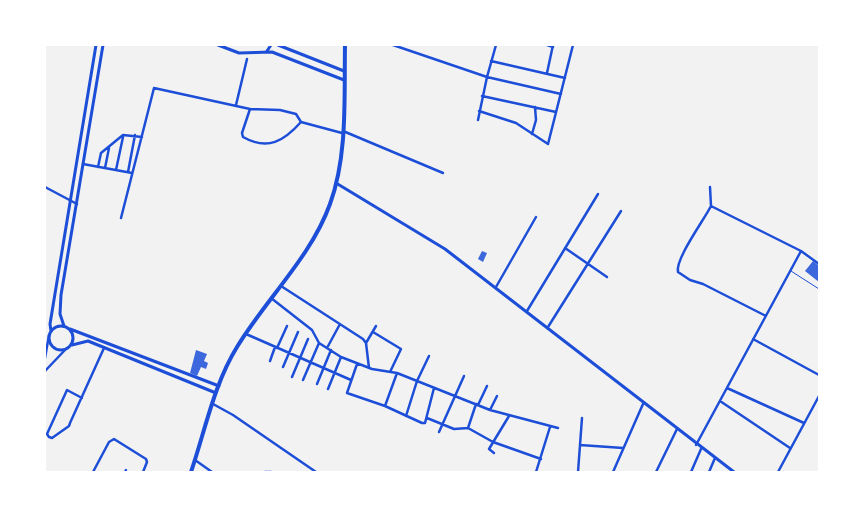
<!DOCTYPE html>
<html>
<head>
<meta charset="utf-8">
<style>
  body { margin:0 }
  #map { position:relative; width:864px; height:517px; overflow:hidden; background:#f2f2f2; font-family:"Playfair Display",serif }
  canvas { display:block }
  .frame { position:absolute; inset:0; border:46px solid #fff; pointer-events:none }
</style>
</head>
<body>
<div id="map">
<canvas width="864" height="517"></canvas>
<div class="frame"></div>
</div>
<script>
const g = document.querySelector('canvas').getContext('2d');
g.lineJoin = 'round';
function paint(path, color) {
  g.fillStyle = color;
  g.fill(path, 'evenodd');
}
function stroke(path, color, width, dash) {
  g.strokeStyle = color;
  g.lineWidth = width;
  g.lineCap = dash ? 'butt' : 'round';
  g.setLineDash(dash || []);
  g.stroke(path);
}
paint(new Path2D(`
  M 482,251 L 487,253 L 483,262 L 478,259 Z
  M 813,261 L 819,266 L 819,282 L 805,271 Z
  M 196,350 L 207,354 L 204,361 L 208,363 L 206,369 L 201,367 L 197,376 L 190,373 Z`), '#3d67dc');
stroke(new Path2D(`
  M 791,271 L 819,289`), '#1d4ed8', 1);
stroke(new Path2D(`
  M 393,45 L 487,77 L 561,94
  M 547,45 L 553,47
  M 491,61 L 565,78
  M 547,73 L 553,45
  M 482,96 L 556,112
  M 236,105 L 247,59
  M 250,109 L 242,133 L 243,137 C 268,151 284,141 301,122 L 342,133
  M 479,111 L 516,123 L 548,144 L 573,45
  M 478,120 L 487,77 L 496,45
  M 343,131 L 443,173
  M 532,134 L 536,120 L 535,107
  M 83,164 L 132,173
  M 98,167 L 101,153 L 123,135 L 142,137
  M 105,168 L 109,148
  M 116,170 L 123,137
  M 128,172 L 135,135
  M 45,187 L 77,204
  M 710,187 L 711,206
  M 121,218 L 154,88 L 250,109 L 280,110 L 296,114 L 301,122
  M 565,248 L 607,277
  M 281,286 L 363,339 L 366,343 L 369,368
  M 496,287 L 536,217
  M 271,298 L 312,330 L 319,343 L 341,357 L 372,369 L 397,373 L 490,410 L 558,428
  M 527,311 L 598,194
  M 766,316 L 703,284 L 690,280 L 678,272 C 675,259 704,220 711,206 L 801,251 L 819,264
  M 548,327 L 621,211
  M 373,332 L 401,349 L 390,372
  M 246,334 L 351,380
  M 753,339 L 819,375
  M 366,343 L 376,326
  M 277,348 L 287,326
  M 327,348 L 340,324
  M 45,358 L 49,335
  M 270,361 L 275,347
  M 357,364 L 347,393 L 385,406 L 422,423 L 425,423 L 434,388
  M 283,367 L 298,332
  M 45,371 L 65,350
  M 292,377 L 308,339
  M 303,380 L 319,343
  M 317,384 L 331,350
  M 727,388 L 804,423
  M 328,389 L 341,357
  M 82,398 L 67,390 L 47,434 L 49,437 L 52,438 L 69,426 L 70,423 L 104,348
  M 720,401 L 790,448
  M 213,404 L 233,415 L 316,472
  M 478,405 L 487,386
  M 385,406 L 397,373
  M 490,410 L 497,396
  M 406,416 L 417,381 L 429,356
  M 427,418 L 454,429 L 468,428 L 493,442 L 541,459
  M 468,428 L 476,404
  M 439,432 L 464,376
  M 580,445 L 623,448
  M 696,445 L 801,251
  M 494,453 L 489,449 L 509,416
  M 195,460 L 212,472
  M 93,472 L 109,442 L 114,439 L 146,459 L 147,462 L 143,472
  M 125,472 L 126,470
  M 265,472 L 271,472
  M 536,472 L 550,427
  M 578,472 L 582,418
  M 613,472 L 643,404
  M 656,472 L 677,429
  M 691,472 L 701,449
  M 709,472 L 715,458
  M 778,472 L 819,396`), '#1d4ed8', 2.5);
stroke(new Path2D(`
  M 218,45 L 239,53 L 272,52 L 344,80
  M 278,45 L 344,71
  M 267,51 L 271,45
  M 336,183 L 445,249 L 734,472
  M49 338a12 12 0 1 1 24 0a12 12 0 1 1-24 0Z
  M 64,326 L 60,314 L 61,295 L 103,45
  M 70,329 L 219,386
  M 51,331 L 50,324 L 96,45
  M 72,345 L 88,341 L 216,393`), '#1d4ed8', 3);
stroke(new Path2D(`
  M 191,472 C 205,431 214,384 237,347 C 266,299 311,257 330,204 C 348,155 344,96 345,45`), '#1d4ed8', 4);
</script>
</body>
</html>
